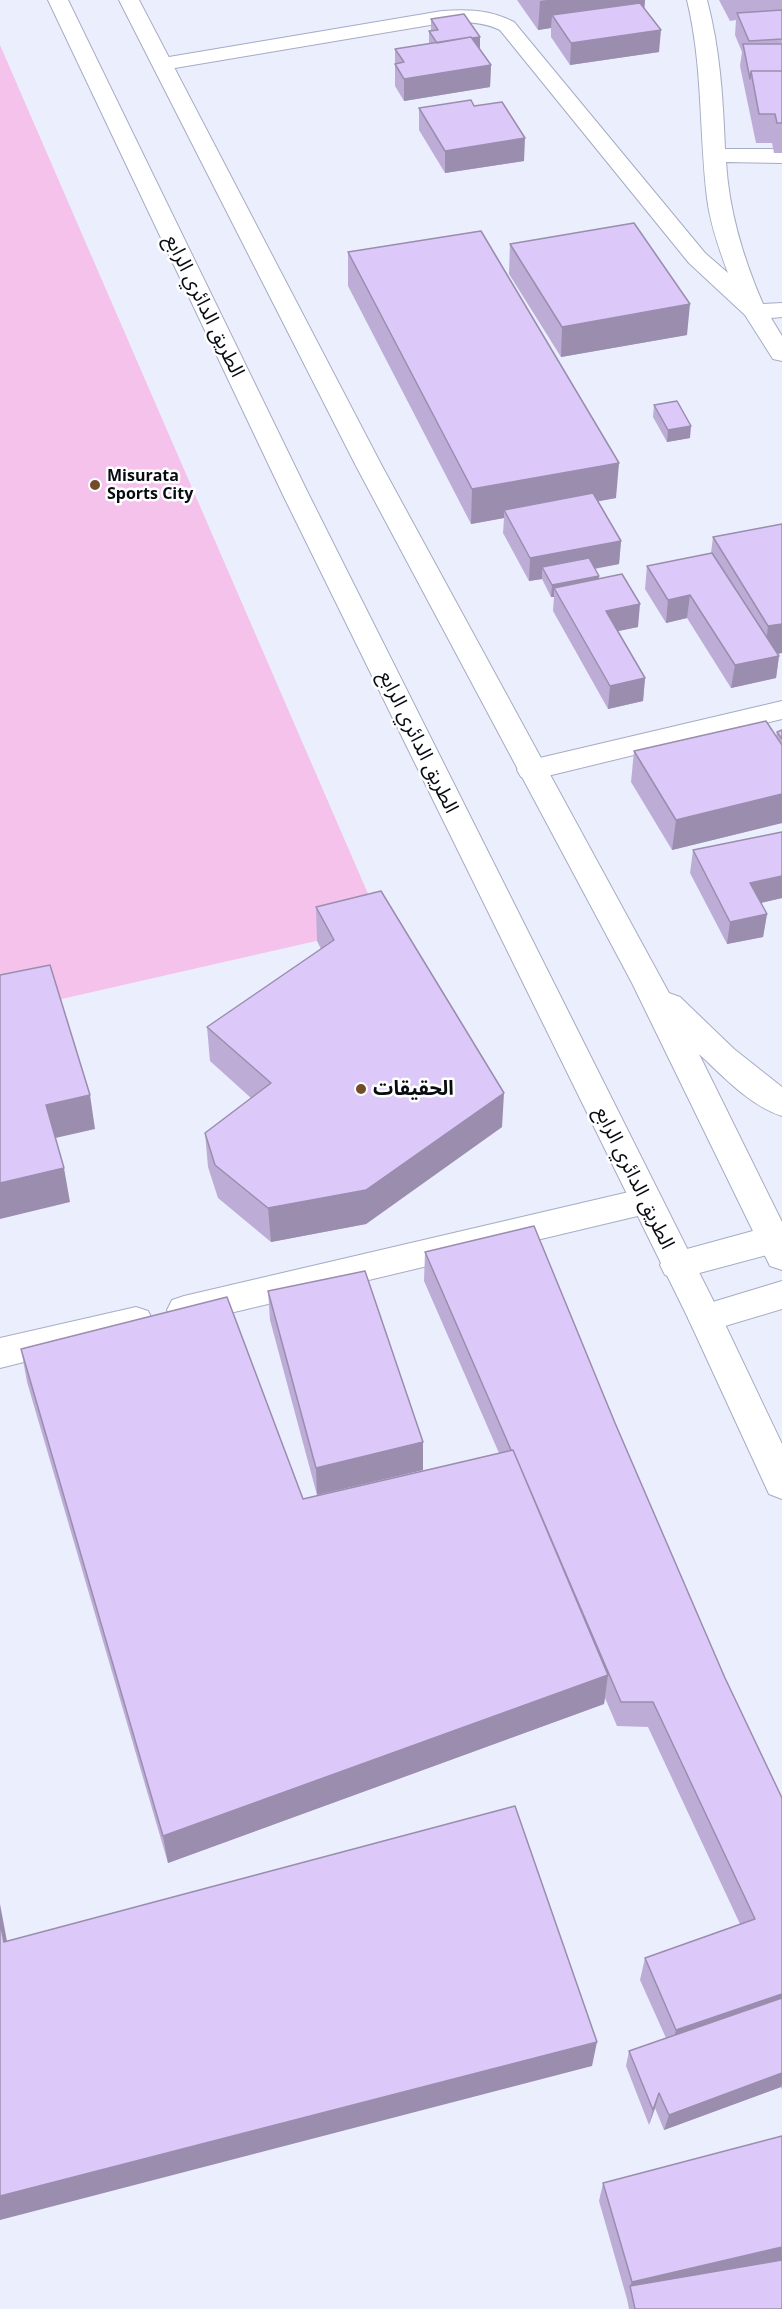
<!DOCTYPE html>
<html>
<head>
<meta charset="utf-8">
<style>
  body { margin:0 }
  canvas { display:block; background:#eaeefd }
</style>
</head>
<body>
<canvas width="782" height="2309"></canvas>
<script>
const g = document.querySelector('canvas').getContext('2d');
g.lineJoin = 'round';
function paint(path, color) {
  g.fillStyle = color;
  g.fill(path, 'evenodd');
}
function stroke(path, color, width, dash) {
  g.strokeStyle = color;
  g.lineWidth = width;
  g.lineCap = dash ? 'butt' : 'round';
  g.setLineDash(dash || []);
  g.stroke(path);
}
function label(font, color, halo, rows, align = 'center') {
  g.font = font + ' "Open Sans","Noto Sans Arabic",sans-serif';
  g.lineWidth = 5;
  g.setLineDash([]);
  g.textBaseline = 'middle';
  g.strokeStyle = halo;
  g.fillStyle = color;
  for (const [text, x, y, turn = 0] of rows) {
    g.save();
    g.translate(x, y);
    g.rotate((+turn || 0) * Math.PI / 180);
    g.textAlign = isNaN(turn) ? turn : align;
    if (halo) g.strokeText(text, 0, 0);
    g.fillText(text, 0, 0);
    g.restore();
  }
}
paint(new Path2D(`
  M 0,45 L 382,926 L 0,1013 Z`), '#f4c2eb');
const minor = new Path2D(`
  M 687,0 L 707,0 C 720,49 723,98 725,149 L 782,149 L 782,163 L 726,162 C 729,211 743,258 763,304 L 782,303 L 782,317 L 771,318 L 782,336 L 782,361 L 773,359 L 745,315 L 689,263 L 500,30 C 481,21 463,22 442,23 L 163,70 L 156,68 L 152,64 L 156,60 L 163,58 L 442,11 C 468,9 491,10 514,22 L 705,253 L 728,273 C 719,249 710,223 707,198 C 699,131 703,65 687,0 Z
  M 782,701 L 782,719 L 531,780 L 521,777 L 517,770 L 521,763 L 531,760 Z
  M 646,1188 L 658,1192 L 663,1201 L 658,1210 L 646,1214 L 184,1324 L 172,1320 L 167,1310 L 172,1300 L 184,1296 Z
  M 136,1307 L 148,1311 L 153,1321 L 148,1331 L 0,1368 L 0,1338 Z`);
const tertiary = new Path2D(`
  M 782,1223 L 782,1251 L 677,1279 L 665,1275 L 660,1265 L 665,1255 Z
  M 782,1281 L 782,1309 L 705,1332 L 693,1328 L 688,1318 L 693,1308 Z`);
const primary = new Path2D(`
  M 48,0 L 68,0 L 309,495 L 722,1318 L 782,1444 L 782,1499 L 769,1494 L 688,1318 L 283,495 Z
  M 119,0 L 139,0 L 382,466 L 669,993 L 680,997 L 734,1049 L 782,1087 L 782,1116 C 750,1106 723,1076 699,1054 L 782,1222 L 782,1270 L 770,1266 L 632,983 L 356,466 Z`);
stroke(minor, '#a6acc4', 2);
stroke(tertiary, '#a6acc4', 2);
stroke(primary, '#a6acc4', 2);
paint(minor, '#fff');
paint(tertiary, '#fff');
paint(primary, '#fff');
paint(new Path2D(`
  M 517,0 L 645,0 L 644,8 L 659,52 L 570,65 L 551,37 L 551,28 L 538,30 Z
  M 719,0 L 782,0 L 782,153 L 774,153 L 772,143 L 756,143 L 740,66 L 742,52 L 735,35 L 736,20 L 730,21 Z
  M 431,19 L 480,49 L 491,65 L 490,87 L 404,101 L 395,86 L 395,49 L 429,44 L 429,31 L 431,31 Z
  M 474,106 L 524,161 L 445,173 L 419,130 L 419,108 Z
  M 510,244 L 687,335 L 561,357 L 509,274 Z
  M 348,252 L 616,498 L 598,501 L 621,541 L 619,564 L 595,569 L 599,578 L 638,627 L 618,631 L 645,678 L 643,701 L 608,709 L 553,611 L 554,597 L 551,597 L 542,579 L 529,581 L 503,533 L 504,518 L 471,524 L 348,286 Z
  M 654,405 L 690,438 L 667,442 L 653,417 Z
  M 782,524 L 778,654 L 779,656 L 776,678 L 731,688 L 687,618 L 666,623 L 645,589 L 647,566 L 711,553 L 713,537 Z
  M 782,730 L 782,823 L 672,850 L 631,782 L 634,751 L 776,736 L 777,732 Z
  M 782,832 L 782,898 L 761,903 L 767,914 L 763,937 L 727,944 L 690,873 L 693,850 Z
  M 316,907 L 502,1127 L 366,1224 L 271,1242 L 218,1198 L 208,1167 L 205,1133 L 251,1098 L 210,1061 L 207,1027 L 321,949 L 317,941 Z
  M 425,1252 L 615,1423 L 725,1678 L 782,1798 L 782,2090 L 781,2087 L 664,2130 L 655,2108 L 649,2125 L 626,2066 L 629,2051 L 666,2038 L 640,1980 L 645,1958 L 740,1924 L 648,1727 L 617,1726 L 605,1698 L 604,1704 L 168,1863 L 27,1382 L 21,1349 L 303,1499 L 499,1453 L 424,1281 Z
  M 268,1291 L 423,1470 L 317,1495 L 270,1320 Z
  M 603,2183 L 782,2309 L 629,2309 L 627,2299 L 599,2201 Z`), '#bdadd6');
paint(new Path2D(`
  M 547,0 L 645,0 L 644,13 L 552,15 L 551,28 L 538,30 L 540,1 Z
  M 661,30 L 659,52 L 570,65 L 571,43 Z
  M 480,37 L 480,49 L 437,44 Z
  M 491,65 L 490,87 L 404,101 L 404,79 Z
  M 525,138 L 524,161 L 445,173 L 445,151 Z
  M 690,304 L 687,335 L 561,357 L 562,327 Z
  M 691,426 L 690,438 L 667,442 L 668,430 Z
  M 619,463 L 616,498 L 508,518 L 504,510 L 504,518 L 471,524 L 472,489 Z
  M 621,541 L 619,564 L 548,577 L 542,567 L 542,579 L 529,581 L 530,558 Z
  M 599,576 L 598,588 L 554,588 L 554,597 L 551,597 L 552,585 Z
  M 690,595 L 687,618 L 666,623 L 668,600 Z
  M 640,604 L 638,627 L 604,634 L 606,611 Z
  M 782,624 L 782,653 L 764,657 L 768,626 Z
  M 779,656 L 776,678 L 731,688 L 735,665 Z
  M 645,678 L 643,701 L 608,709 L 610,686 Z
  M 782,794 L 782,823 L 672,850 L 676,820 Z
  M 782,876 L 782,898 L 747,906 L 750,883 Z
  M 767,914 L 763,937 L 727,944 L 730,922 Z
  M 504,1093 L 502,1127 L 366,1224 L 271,1242 L 268,1208 Z
  M 90,1095 L 95,1129 L 51,1139 L 46,1105 Z
  M 64,1168 L 70,1202 L 0,1219 L 0,1183 Z
  M 423,1442 L 423,1470 L 317,1495 L 316,1468 Z
  M 608,1675 L 604,1704 L 168,1863 L 163,1836 Z
  M 0,1904 L 12,1968 L 4,1942 L 0,1922 Z
  M 782,1994 L 782,2012 L 671,2051 L 676,2030 Z
  M 597,2042 L 592,2066 L 0,2220 L 0,2196 Z
  M 782,2073 L 782,2084 L 781,2087 L 664,2130 L 669,2115 Z
  M 659,2093 L 655,2108 L 649,2125 L 653,2110 Z
  M 782,2247 L 782,2263 L 630,2286 L 632,2282 Z`), '#9a8dae');
const building = new Path2D(`
  M 640,3 L 661,30 L 571,43 L 552,15 Z
  M 782,10 L 782,39 L 749,41 L 737,13 Z
  M 464,14 L 480,37 L 472,38 L 471,37 L 437,43 L 429,31 L 438,30 L 431,19 Z
  M 471,37 L 491,65 L 404,79 L 395,64 L 404,62 L 395,49 Z
  M 743,44 L 782,44 L 782,71 L 751,71 L 750,79 Z
  M 751,71 L 782,71 L 782,123 L 777,123 L 775,114 L 759,114 Z
  M 471,100 L 474,106 L 502,102 L 525,138 L 445,151 L 419,108 Z
  M 634,223 L 690,304 L 562,327 L 510,244 Z
  M 481,231 L 619,463 L 472,489 L 348,252 Z
  M 677,401 L 691,426 L 668,430 L 654,405 Z
  M 593,493 L 621,541 L 530,558 L 504,510 Z
  M 782,524 L 782,624 L 768,626 L 713,537 Z
  M 712,553 L 779,656 L 735,665 L 690,595 L 668,600 L 647,566 Z
  M 589,558 L 599,576 L 552,585 L 542,567 Z
  M 622,574 L 640,604 L 606,611 L 645,678 L 610,686 L 554,588 Z
  M 766,721 L 782,745 L 782,794 L 676,820 L 634,751 Z
  M 782,730 L 782,739 L 777,732 Z
  M 782,832 L 782,876 L 750,883 L 767,914 L 730,922 L 693,850 Z
  M 381,891 L 504,1093 L 366,1190 L 268,1208 L 215,1165 L 205,1133 L 271,1083 L 207,1027 L 334,940 L 316,907 Z
  M 50,965 L 90,1095 L 46,1105 L 64,1168 L 0,1183 L 0,975 Z
  M 534,1226 L 615,1423 L 725,1678 L 782,1798 L 782,1994 L 676,2030 L 645,1958 L 755,1919 L 653,1702 L 621,1702 L 572,1588 L 513,1450 L 511,1450 L 425,1252 Z
  M 365,1271 L 423,1442 L 316,1468 L 268,1291 Z
  M 227,1297 L 303,1499 L 513,1450 L 608,1675 L 163,1836 L 21,1349 Z
  M 515,1806 L 597,2042 L 0,2196 L 0,1922 L 4,1942 Z
  M 782,1998 L 782,2073 L 669,2115 L 659,2093 L 653,2110 L 629,2051 Z
  M 782,2136 L 782,2247 L 632,2282 L 603,2183 Z
  M 782,2260 L 782,2309 L 635,2309 L 630,2286 Z`);
paint(building, '#dcc9f9');
stroke(building, '#9a8dae', 1.5);
for (const [x, y, r, color] of [
  [95,485,6,"#734d2a"],
  [361,1089,6,"#734d2a"]
]) {
  const dot = new Path2D();
  dot.arc(x, y, r, 0, 2 * Math.PI);
  g.fillStyle = color;
  g.fill(dot);
  stroke(dot, '#fff', 2);
}
label('bold 16px', '#090b13', '#fff', [
  ["Misurata",107,476],
  ["Sports City",107,494]
], 'left');
label('20px', '#090b13', '#fff', [
  ["الطريق الدائري الرابع",204,306,64],
  ["الطريق الدائري الرابع",418,742,64],
  ["الطريق الدائري الرابع",634,1178,64]
]);
label('bold 20px', '#090b13', '#fff', [
  ["الحقيقات",373,1089]
], 'left');
</script>
</body>
</html>
